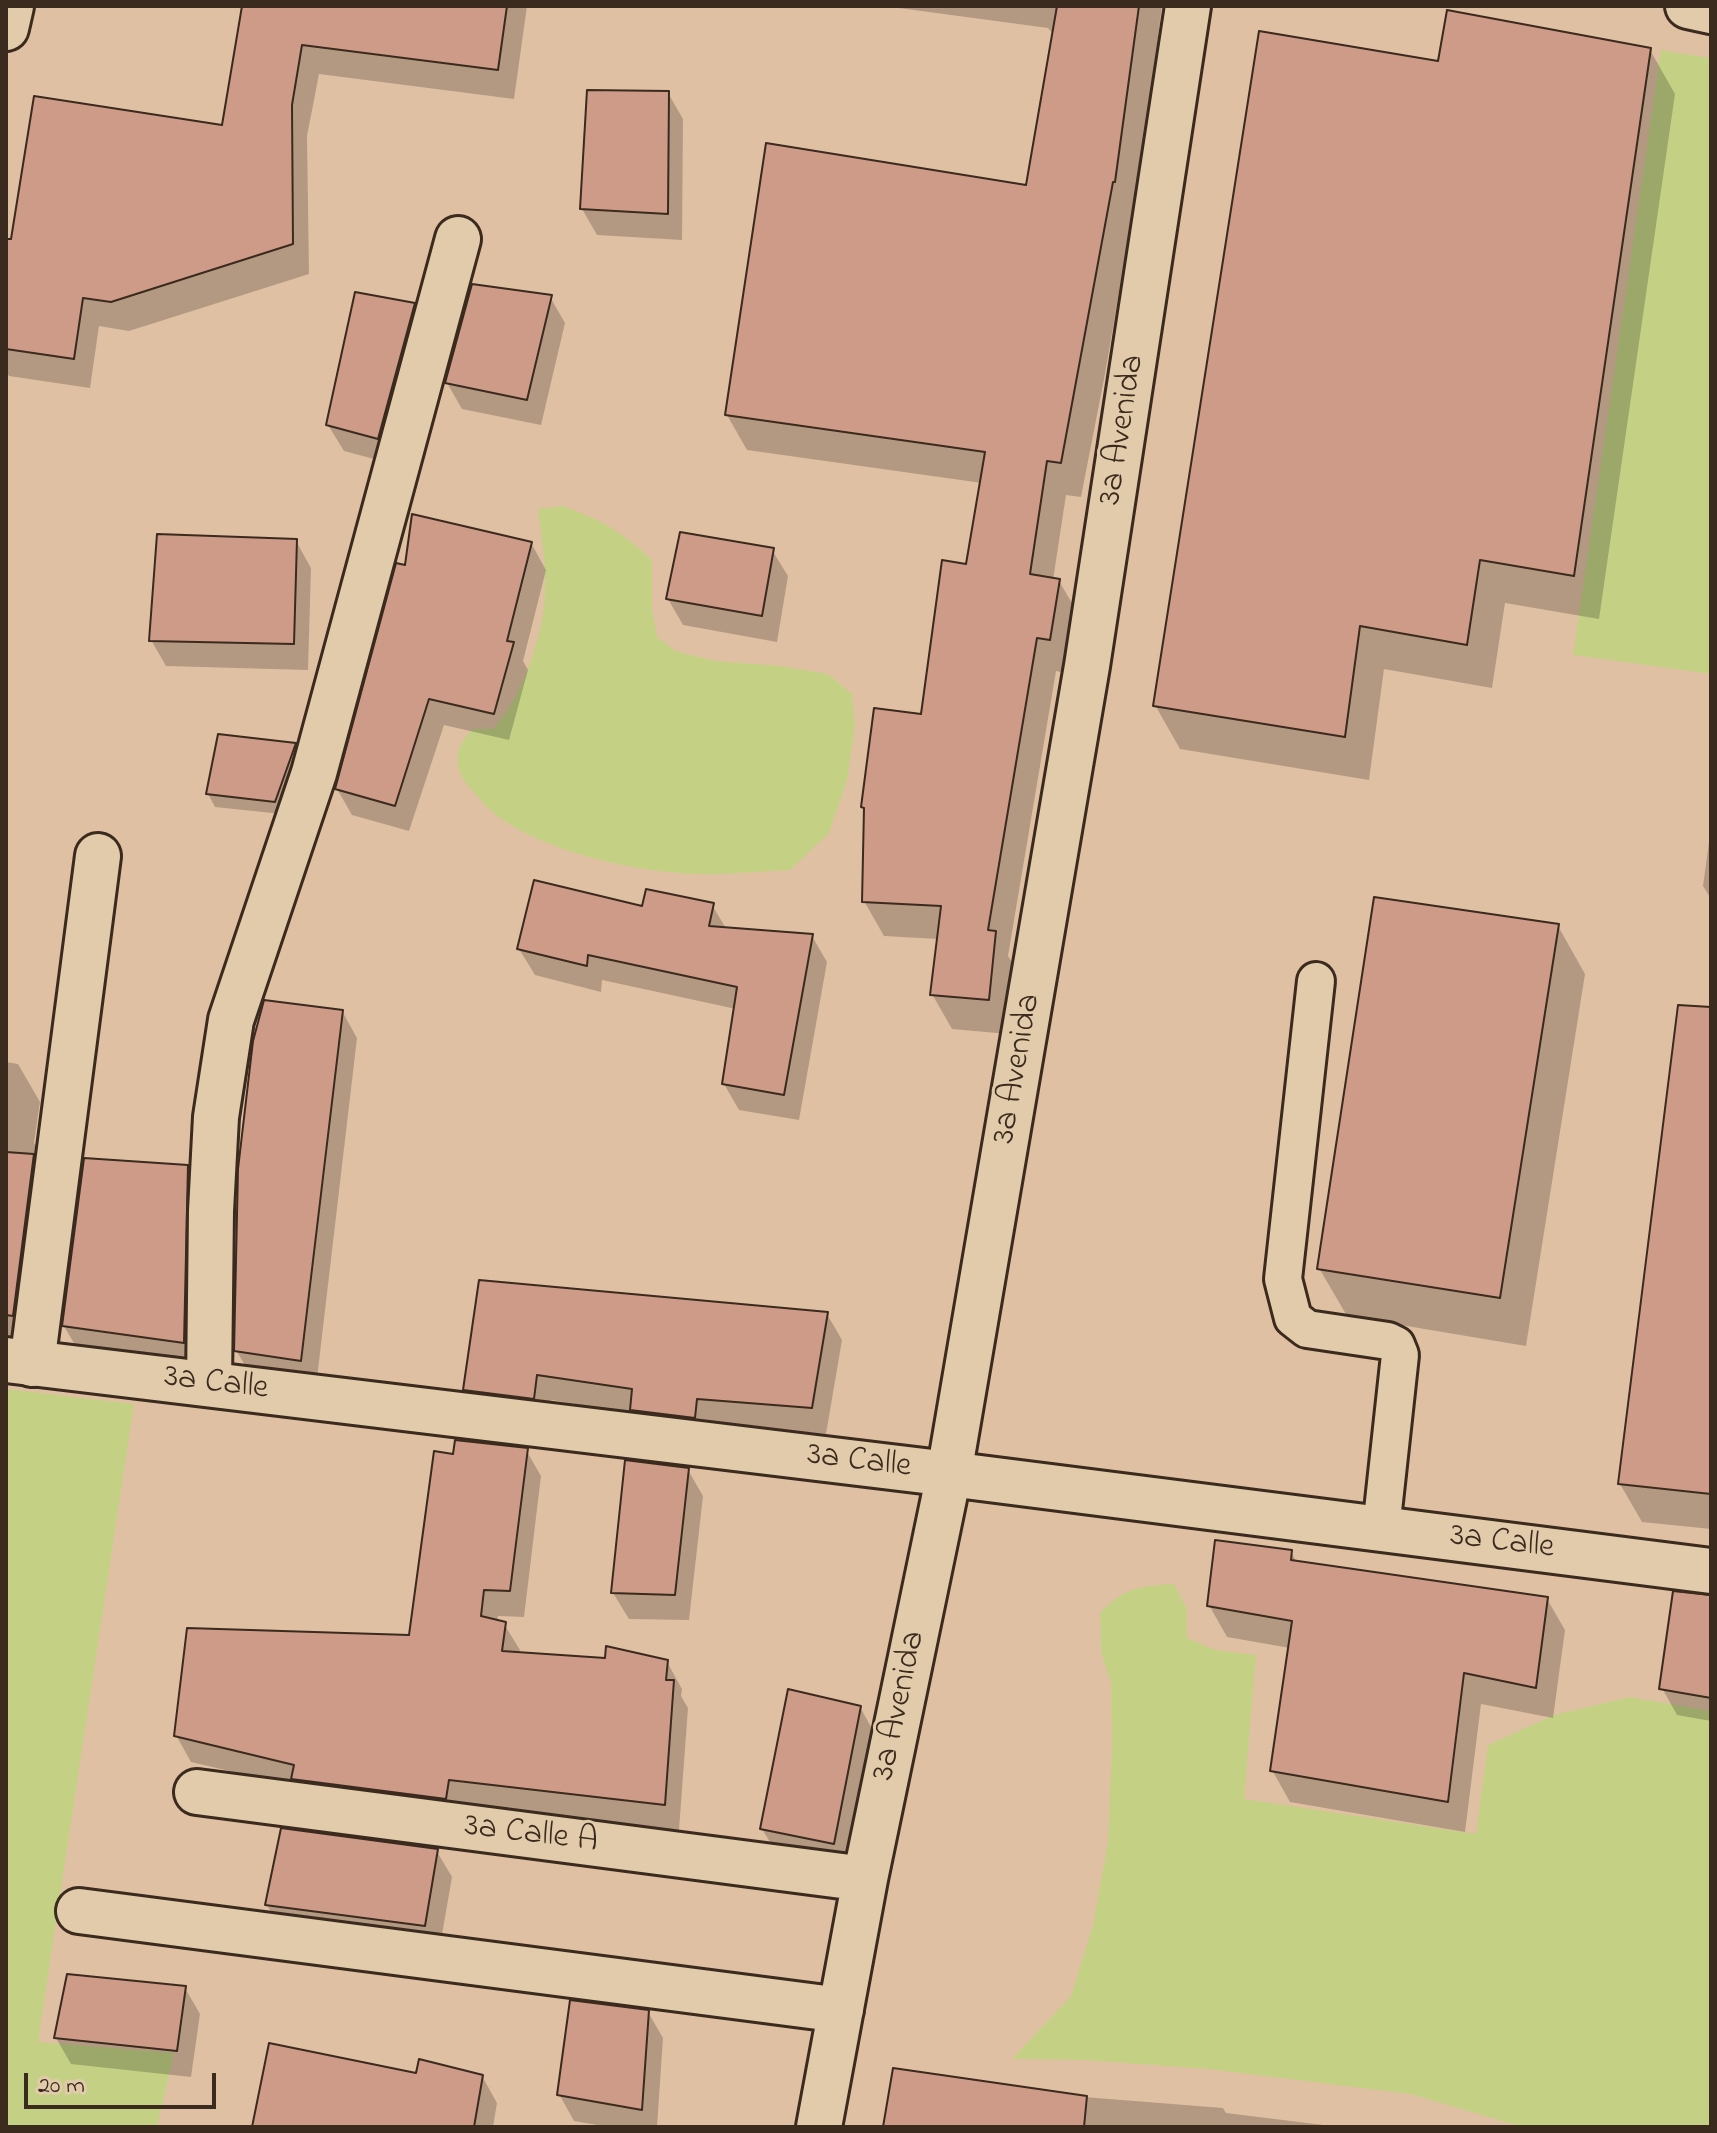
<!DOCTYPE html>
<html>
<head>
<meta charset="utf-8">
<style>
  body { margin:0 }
  #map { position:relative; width:1717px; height:2133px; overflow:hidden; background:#e0c0a3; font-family:"Indie Flower",sans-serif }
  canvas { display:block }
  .frame { position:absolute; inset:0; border:8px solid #3b2a1e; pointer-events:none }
  .scale { position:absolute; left:24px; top:2073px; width:192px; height:36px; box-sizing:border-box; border:4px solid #3b2a1e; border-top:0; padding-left:10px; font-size:24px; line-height:28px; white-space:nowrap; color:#3b2a1e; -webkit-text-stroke:6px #e1cbaa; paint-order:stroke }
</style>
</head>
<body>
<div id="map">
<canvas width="1717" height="2133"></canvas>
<div class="frame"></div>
<div class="scale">20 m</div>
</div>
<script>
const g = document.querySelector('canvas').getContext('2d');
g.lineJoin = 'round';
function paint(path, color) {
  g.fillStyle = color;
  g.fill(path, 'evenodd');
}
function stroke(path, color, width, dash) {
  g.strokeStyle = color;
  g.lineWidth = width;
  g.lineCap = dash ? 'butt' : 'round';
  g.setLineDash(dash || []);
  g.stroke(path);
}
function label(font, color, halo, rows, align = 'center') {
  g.font = font + ' "Indie Flower",sans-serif';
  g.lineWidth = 6;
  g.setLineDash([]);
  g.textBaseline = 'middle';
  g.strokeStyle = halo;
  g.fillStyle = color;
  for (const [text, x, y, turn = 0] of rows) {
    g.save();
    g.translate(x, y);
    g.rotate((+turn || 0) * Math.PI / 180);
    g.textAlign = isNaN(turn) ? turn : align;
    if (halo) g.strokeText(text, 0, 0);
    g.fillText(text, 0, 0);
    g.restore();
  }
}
paint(new Path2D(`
  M 1661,50 L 1711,58 L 1711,674 L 1573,655 Z
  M 563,506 C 600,519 624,533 652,560 L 652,610 L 657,637 L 676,651 L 715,661 L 782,666 L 828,674 L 852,694 L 855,727 L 847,780 L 829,833 L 790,870 C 760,871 729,875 699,874 C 639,873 543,852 495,814 C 486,807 478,796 470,788 C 452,768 454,746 473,729 L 493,729 C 522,698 545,633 545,590 C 546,563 541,535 538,509 Z
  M 6,1389 L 134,1404 L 38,2042 L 174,2053 L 157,2127 L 6,2127 Z
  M 1174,1584 L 1187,1609 L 1187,1638 L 1215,1650 L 1256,1655 L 1244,1799 L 1476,1834 L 1488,1745 L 1554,1715 L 1630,1697 L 1711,1711 L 1711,2127 L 1523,2127 L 1410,2094 L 1208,2069 L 1084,2060 L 1012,2059 L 1071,1996 L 1093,1925 L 1108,1842 L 1112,1745 L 1111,1683 L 1101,1651 L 1100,1613 C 1124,1588 1139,1586 1174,1584 Z`), '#c4d185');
paint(new Path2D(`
  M 244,6 L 527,6 L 514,99 L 319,74 L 307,136 L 309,274 L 129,331 L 99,326 L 90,388 L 9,376 L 6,371 L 6,260 L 224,127 Z
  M 884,6 L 1162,6 L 1135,216 L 1132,216 L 1105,374 L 1081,497 L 1066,495 L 1053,580 L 1059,581 L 1079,615 L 1069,674 L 1056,671 L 1008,956 L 1015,967 L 1008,1034 L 952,1029 L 932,994 L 938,939 L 884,936 L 864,901 L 866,812 L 863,807 L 923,716 L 968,566 L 982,483 L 747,450 L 727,415 L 1028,187 L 1054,35 L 1048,28 Z
  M 1650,50 L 1675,94 L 1599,619 L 1505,603 L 1492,688 L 1384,669 L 1369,780 L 1180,749 L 1155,705 L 1440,63 Z
  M 668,93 L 683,119 L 682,240 L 597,235 L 582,209 Z
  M 550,297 L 565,323 L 541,425 L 462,409 L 447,383 Z
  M 414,305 L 429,331 L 393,464 L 344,451 L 328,425 Z
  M 296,541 L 311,568 L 308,670 L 166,666 L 151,640 Z
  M 531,543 L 546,570 L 523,661 L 528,670 L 509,740 L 444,725 L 409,831 L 352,815 L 337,789 L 407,567 Z
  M 772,550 L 788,576 L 777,642 L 683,625 L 668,599 Z
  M 295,745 L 302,758 L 282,814 L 215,807 L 208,794 Z
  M 1711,828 L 1711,899 L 1703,886 Z
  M 712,905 L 727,930 L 812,936 L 827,962 L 799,1120 L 739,1110 L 724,1084 L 736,1009 L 602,980 L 601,992 L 535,975 L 519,949 L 643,908 Z
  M 1558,926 L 1585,974 L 1526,1346 L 1347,1316 L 1319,1268 Z
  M 342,1011 L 357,1038 L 316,1387 L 252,1377 L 236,1350 Z
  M 1711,1060 L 1711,1529 L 1642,1522 L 1620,1484 Z
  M 6,1062 L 18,1064 L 40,1102 L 34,1143 L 56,1182 L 34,1353 L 6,1350 Z
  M 187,1167 L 209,1205 L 205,1380 L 86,1364 L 64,1326 Z
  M 827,1314 L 842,1340 L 826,1434 L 711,1424 L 647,1436 L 633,1413 L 551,1400 L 548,1424 L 480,1416 L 465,1390 Z
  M 526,1450 L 541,1476 L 524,1617 L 498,1616 L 497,1622 L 504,1624 L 520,1650 L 519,1654 L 667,1662 L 682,1689 L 681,1696 L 688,1708 L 679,1830 L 298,1787 L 191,1762 L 176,1735 L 411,1637 L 455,1456 Z
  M 688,1470 L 703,1496 L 689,1620 L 629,1619 L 613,1593 Z
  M 1291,1552 L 1297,1563 L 1547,1599 L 1565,1630 L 1553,1718 L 1481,1704 L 1465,1832 L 1290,1802 L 1272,1770 L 1290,1648 L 1227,1637 L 1209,1605 Z
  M 1711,1637 L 1711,1721 L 1677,1715 L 1662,1688 Z
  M 860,1707 L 875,1734 L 848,1870 L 778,1855 L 762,1829 Z
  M 436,1850 L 452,1877 L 439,1952 L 282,1931 L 267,1905 Z
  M 185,1988 L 200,2014 L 191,2077 L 71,2064 L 56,2038 Z
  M 648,2012 L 663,2038 L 657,2127 L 609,2127 L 574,2121 L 559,2094 Z
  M 418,2076 L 482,2076 L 497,2103 L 493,2127 L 254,2127 Z
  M 1071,2096 L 1223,2108 L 1226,2113 L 1340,2127 L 885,2127 Z`), '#0003');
const building = new Path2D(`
  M 242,6 L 507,6 L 498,70 L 302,45 L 292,105 L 293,244 L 111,302 L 83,298 L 74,359 L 6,349 L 6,239 L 11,239 L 34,96 L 222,125 Z
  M 1057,6 L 1139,6 L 1115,182 L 1113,182 L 1061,463 L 1047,461 L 1030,574 L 1060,579 L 1050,640 L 1037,638 L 988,930 L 996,931 L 989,1000 L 930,995 L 941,906 L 862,902 L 864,808 L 861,807 L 874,708 L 921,714 L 942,560 L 966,564 L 985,452 L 725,415 L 766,143 L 1026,185 Z
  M 1447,10 L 1651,48 L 1574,576 L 1480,560 L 1467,645 L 1360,626 L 1345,737 L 1153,706 L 1259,31 L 1438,61 Z
  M 587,90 L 669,91 L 668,214 L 580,209 Z
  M 472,284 L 552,295 L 527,400 L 445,383 Z
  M 355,292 L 415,303 L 378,439 L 326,425 Z
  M 412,514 L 532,542 L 507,641 L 514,642 L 494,714 L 429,699 L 395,806 L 335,789 L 396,563 L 405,565 Z
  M 680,532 L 774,548 L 762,616 L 666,599 Z
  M 157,534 L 297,539 L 294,644 L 149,641 Z
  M 218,734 L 296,743 L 275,802 L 206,794 Z
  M 534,880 L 642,906 L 646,889 L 714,903 L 709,926 L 813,934 L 784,1095 L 722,1084 L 737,987 L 588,955 L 587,966 L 517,949 Z
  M 1374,897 L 1559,924 L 1500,1298 L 1317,1269 Z
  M 264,1000 L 343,1010 L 301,1361 L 234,1351 L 238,1169 L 253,1041 Z
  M 1678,1005 L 1711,1007 L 1711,1494 L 1618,1484 Z
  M 6,1152 L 34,1154 L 13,1316 L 6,1315 Z
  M 84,1158 L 188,1165 L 184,1343 L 62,1326 Z
  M 479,1280 L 828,1312 L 812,1408 L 697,1399 L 695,1418 L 630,1410 L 632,1389 L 537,1375 L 534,1399 L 463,1390 Z
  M 455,1440 L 528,1448 L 510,1591 L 484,1590 L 481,1616 L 506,1622 L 502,1651 L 605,1658 L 606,1646 L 668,1660 L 666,1680 L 674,1680 L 665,1805 L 449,1780 L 446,1799 L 291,1779 L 294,1765 L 174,1736 L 187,1628 L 409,1635 L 434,1451 L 453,1454 Z
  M 625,1460 L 689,1468 L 675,1595 L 611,1593 Z
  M 1215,1540 L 1292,1550 L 1291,1560 L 1548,1597 L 1536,1688 L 1464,1673 L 1448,1802 L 1270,1771 L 1292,1621 L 1207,1606 Z
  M 1673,1591 L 1711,1595 L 1711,1698 L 1659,1689 Z
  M 788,1689 L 861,1706 L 834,1844 L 760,1829 Z
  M 281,1828 L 438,1849 L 425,1926 L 265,1905 Z
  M 67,1974 L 186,1986 L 177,2051 L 54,2038 Z
  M 570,2000 L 649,2010 L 642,2110 L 557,2095 Z
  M 269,2043 L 416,2073 L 419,2059 L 483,2075 L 474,2127 L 252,2127 Z
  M 893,2068 L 1087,2096 L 1084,2127 L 883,2127 Z`);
paint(building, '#ce9b88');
stroke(building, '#3b2a1e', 2);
const service = new Path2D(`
  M 1316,981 L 1283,1279 L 1293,1318 L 1307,1329 L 1388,1341 L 1396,1345 L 1400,1355 L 1381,1529`);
const minor = new Path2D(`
  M 6,28 L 11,6
  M 32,1364 L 98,856
  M 209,1384 L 211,1211 L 216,1117 L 231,1020 L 314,773 L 458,239
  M 197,1792 L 865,1879
  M 79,1911 L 841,2010
  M 819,2127 L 865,1879 L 949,1474 L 1087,666 L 1188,6`);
const tertiary = new Path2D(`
  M 1688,6 L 1711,11
  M 6,1360 L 949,1474 L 1711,1571`);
stroke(service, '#3b2a1e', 42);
stroke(minor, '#3b2a1e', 50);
stroke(tertiary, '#3b2a1e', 50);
stroke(service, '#e1cbaa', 36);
stroke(minor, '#e1cbaa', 44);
stroke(tertiary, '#e1cbaa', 44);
label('34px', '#3b2a1e', '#e1cbaa', [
  ["3a Avenida",1124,430,-81],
  ["3a Avenida",1019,1069,-80],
  ["3a Calle",216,1385,7],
  ["3a Calle",859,1463,7],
  ["3a Calle",1502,1544,7],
  ["3a Avenida",901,1706,-78],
  ["3a Calle A",531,1836,7]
]);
</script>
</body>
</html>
